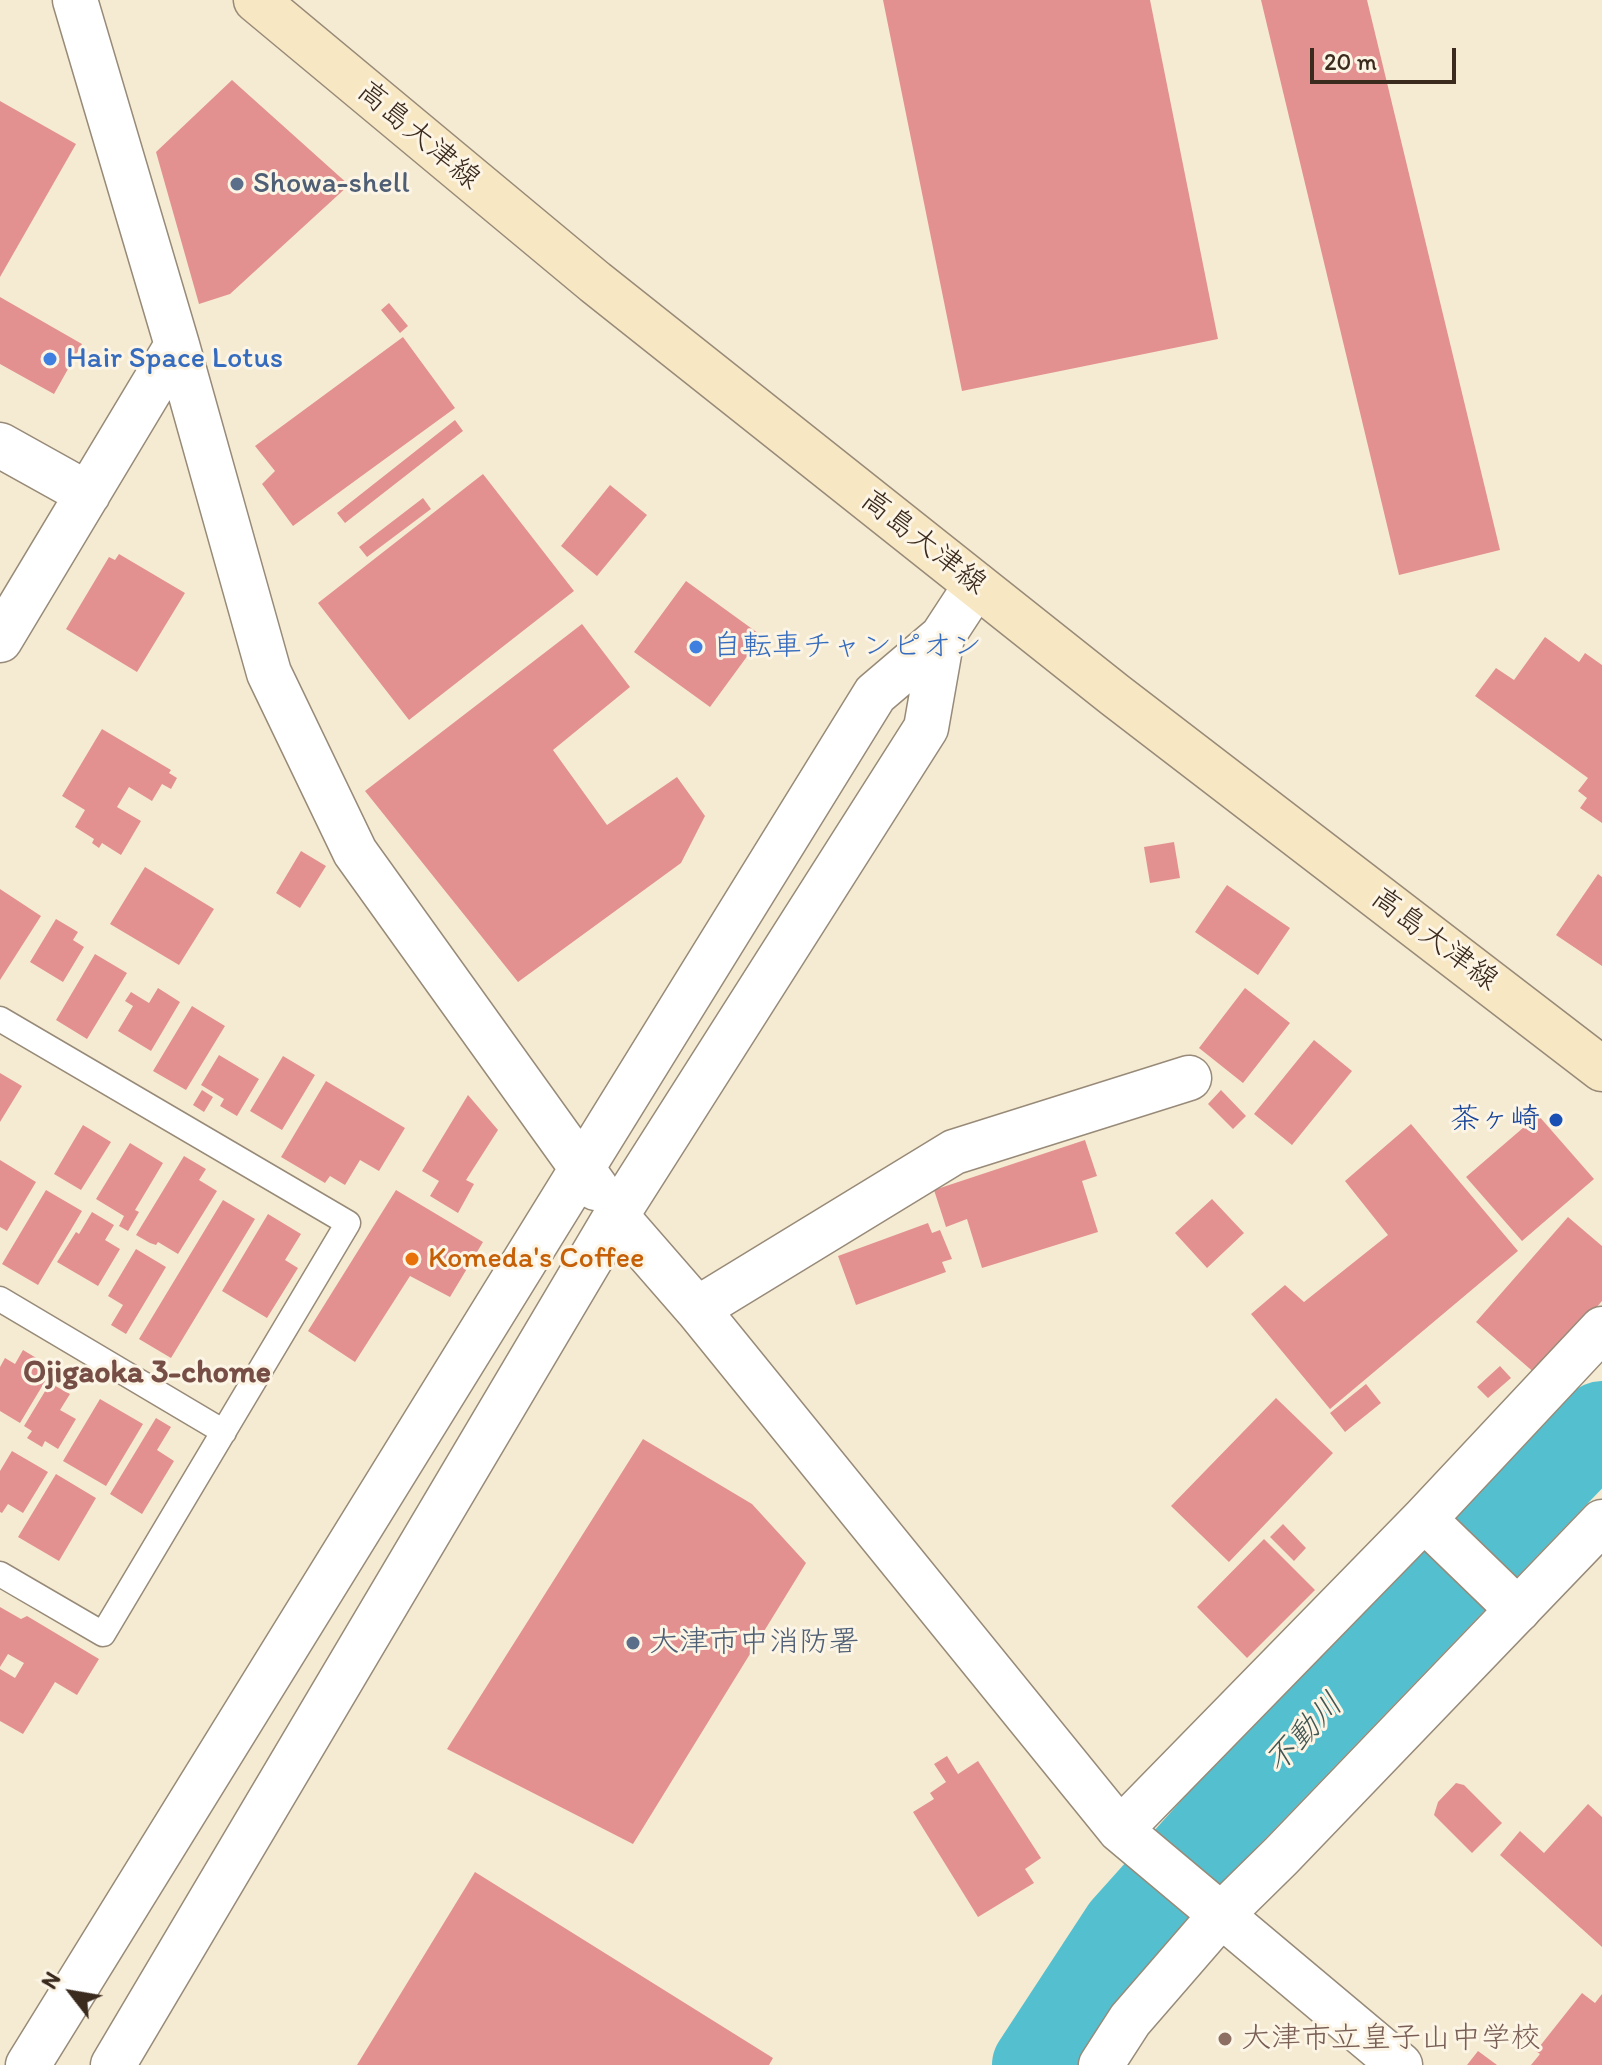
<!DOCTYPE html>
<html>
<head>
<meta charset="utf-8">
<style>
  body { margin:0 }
  #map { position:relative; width:1602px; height:2065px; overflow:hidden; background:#f5ebd2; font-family:Itim,sans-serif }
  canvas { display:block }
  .north { position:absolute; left:32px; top:1953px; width:80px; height:80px; -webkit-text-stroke:6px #fcf5e5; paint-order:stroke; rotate:301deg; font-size:22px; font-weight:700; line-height:32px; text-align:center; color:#3b2a1e }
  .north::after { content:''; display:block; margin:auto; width:28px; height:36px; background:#3b2a1e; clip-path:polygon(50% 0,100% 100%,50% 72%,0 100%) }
  .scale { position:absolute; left:1310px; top:48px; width:146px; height:36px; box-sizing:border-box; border:4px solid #3b2a1e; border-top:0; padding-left:10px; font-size:24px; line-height:28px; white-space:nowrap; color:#3b2a1e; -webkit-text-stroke:6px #fcf5e5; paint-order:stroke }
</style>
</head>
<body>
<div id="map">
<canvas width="1602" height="2065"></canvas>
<div class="north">N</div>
<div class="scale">20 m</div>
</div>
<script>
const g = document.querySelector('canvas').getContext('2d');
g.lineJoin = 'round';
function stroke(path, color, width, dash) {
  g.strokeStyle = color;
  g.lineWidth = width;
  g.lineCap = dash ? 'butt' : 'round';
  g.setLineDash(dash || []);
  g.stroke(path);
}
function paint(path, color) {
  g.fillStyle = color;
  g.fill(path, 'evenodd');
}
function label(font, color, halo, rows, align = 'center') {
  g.font = font + ' Itim,"Klee One",sans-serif';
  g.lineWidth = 6;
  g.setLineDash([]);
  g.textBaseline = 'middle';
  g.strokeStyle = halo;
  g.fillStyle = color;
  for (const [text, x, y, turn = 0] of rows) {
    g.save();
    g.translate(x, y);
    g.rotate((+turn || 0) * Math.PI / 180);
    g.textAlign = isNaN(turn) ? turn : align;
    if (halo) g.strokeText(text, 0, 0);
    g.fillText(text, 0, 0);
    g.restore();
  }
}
stroke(new Path2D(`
  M 1036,2065 L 1125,1929 L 1229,1813 L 1602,1425`), '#54c0cf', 88);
paint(new Path2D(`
  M 883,0 L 1150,0 L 1218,339 L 962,391 Z
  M 1261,0 L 1367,0 L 1500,550 L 1399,575 Z
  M 232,80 L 349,185 L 230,294 L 199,304 L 156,152 Z
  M 0,101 L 76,144 L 0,277 Z
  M 0,297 L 82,344 L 54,394 L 0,364 Z
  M 389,303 L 408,326 L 400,333 L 381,310 Z
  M 403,337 L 455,408 L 293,526 L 262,484 L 275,471 L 255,446 Z
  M 455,420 L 463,431 L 345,523 L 337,513 Z
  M 483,474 L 574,591 L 409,720 L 318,603 Z
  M 610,485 L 647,515 L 597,576 L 561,546 Z
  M 423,498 L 431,509 L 367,557 L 359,547 Z
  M 119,554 L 185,593 L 137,672 L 66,629 L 109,557 L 115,560 Z
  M 686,581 L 762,636 L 710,707 L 634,652 Z
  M 582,624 L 630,687 L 553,750 L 607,825 L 677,777 L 705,816 L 681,863 L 518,982 L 365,791 Z
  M 1545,637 L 1579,662 L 1585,653 L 1602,665 L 1602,823 L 1580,808 L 1587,798 L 1578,791 L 1588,778 L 1475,696 L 1496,668 L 1514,680 Z
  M 102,729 L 171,770 L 169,773 L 177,778 L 171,789 L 162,784 L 152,801 L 129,787 L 117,807 L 141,821 L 121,855 L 102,843 L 99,848 L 92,843 L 94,839 L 75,827 L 85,810 L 62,796 Z
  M 1174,842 L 1180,878 L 1150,883 L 1144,847 Z
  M 301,851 L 326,866 L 300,908 L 276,893 Z
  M 145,867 L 214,909 L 179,965 L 110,924 Z
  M 1598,874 L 1602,877 L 1602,966 L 1556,935 Z
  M 1227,885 L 1290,928 L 1258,975 L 1195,932 Z
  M 0,889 L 41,916 L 0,980 Z
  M 56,919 L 78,932 L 73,940 L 84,947 L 63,982 L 30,962 Z
  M 95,954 L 127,973 L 87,1039 L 56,1020 Z
  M 158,988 L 180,1002 L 151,1051 L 118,1031 L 133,1006 L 125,1001 L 131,992 L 149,1003 Z
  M 1245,988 L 1290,1023 L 1243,1083 L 1199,1048 Z
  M 192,1006 L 225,1026 L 186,1090 L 153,1071 Z
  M 1314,1040 L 1352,1071 L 1292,1145 L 1254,1114 Z
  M 219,1055 L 259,1079 L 237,1116 L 220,1106 L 224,1099 L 201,1085 Z
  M 283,1056 L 315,1075 L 282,1130 L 250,1111 Z
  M 0,1073 L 22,1086 L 0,1122 Z
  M 326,1081 L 405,1128 L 379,1171 L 360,1160 L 345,1185 L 330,1176 L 325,1183 L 281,1157 Z
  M 202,1090 L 213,1097 L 204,1112 L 193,1105 Z
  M 1221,1090 L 1246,1116 L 1233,1129 L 1208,1104 Z
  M 468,1095 L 498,1130 L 466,1180 L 474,1184 L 458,1213 L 430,1196 L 439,1181 L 422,1171 Z
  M 1538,1115 L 1594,1179 L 1522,1241 L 1466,1177 Z
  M 1411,1124 L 1518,1251 L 1330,1409 L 1251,1314 L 1285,1285 L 1304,1302 L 1388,1235 L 1345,1181 Z
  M 83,1125 L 111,1142 L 81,1190 L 54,1174 Z
  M 1085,1140 L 1097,1176 L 1082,1181 L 1098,1232 L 982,1268 L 967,1219 L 946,1227 L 934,1190 Z
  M 130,1143 L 163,1163 L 135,1210 L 139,1212 L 128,1231 L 119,1226 L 124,1216 L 96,1199 Z
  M 184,1156 L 206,1169 L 199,1180 L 217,1191 L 178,1254 L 158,1242 L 156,1245 L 150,1243 L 136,1235 Z
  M 0,1160 L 36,1182 L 7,1231 L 0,1227 Z
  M 46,1190 L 82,1211 L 38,1285 L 2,1264 Z
  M 396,1190 L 483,1242 L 450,1297 L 410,1276 L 355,1362 L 308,1331 Z
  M 1212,1199 L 1244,1233 L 1207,1268 L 1175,1233 Z
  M 223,1200 L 255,1219 L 171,1358 L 139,1339 Z
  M 92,1212 L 114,1225 L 105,1240 L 120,1249 L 98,1286 L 57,1262 L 76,1232 L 79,1234 Z
  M 268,1214 L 301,1234 L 285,1260 L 298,1268 L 267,1318 L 222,1291 Z
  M 1568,1217 L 1602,1246 L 1602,1301 L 1537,1375 L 1476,1322 Z
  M 928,1223 L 932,1233 L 940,1230 L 952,1259 L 942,1262 L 946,1272 L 856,1305 L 838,1256 Z
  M 136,1249 L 166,1267 L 126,1334 L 111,1325 L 123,1305 L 108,1296 Z
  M 23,1350 L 53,1368 L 20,1423 L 0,1411 L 0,1367 L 5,1358 L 15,1364 Z
  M 1500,1366 L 1511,1378 L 1488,1398 L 1477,1387 Z
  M 50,1383 L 70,1394 L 60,1410 L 76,1419 L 58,1449 L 45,1441 L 42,1447 L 27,1438 L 32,1431 L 24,1426 Z
  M 1366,1384 L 1381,1403 L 1345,1432 L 1330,1413 Z
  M 1276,1398 L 1333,1453 L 1229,1562 L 1171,1506 Z
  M 100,1399 L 143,1424 L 106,1486 L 63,1461 Z
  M 156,1418 L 171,1427 L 157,1450 L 174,1461 L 142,1514 L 110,1494 Z
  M 643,1439 L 752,1504 L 806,1563 L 633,1844 L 447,1749 Z
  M 12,1451 L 48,1472 L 23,1513 L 8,1504 L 2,1513 L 0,1512 L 0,1471 Z
  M 56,1474 L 96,1498 L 59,1561 L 18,1537 Z
  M 1283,1524 L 1306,1548 L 1294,1561 L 1270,1537 Z
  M 1264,1539 L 1315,1590 L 1247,1658 L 1197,1607 Z
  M 0,1607 L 21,1619 L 27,1616 L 99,1659 L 77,1695 L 55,1682 L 23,1734 L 0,1721 L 0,1669 L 15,1678 L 24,1663 L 8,1654 L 0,1667 Z
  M 947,1756 L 958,1774 L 978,1761 L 1041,1858 L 1025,1869 L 1034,1883 L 978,1917 L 913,1812 L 934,1799 L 930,1793 L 946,1782 L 934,1764 Z
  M 1456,1783 L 1464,1785 L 1502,1823 L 1472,1853 L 1434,1815 L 1438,1802 Z
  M 1588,1804 L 1602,1817 L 1602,1947 L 1500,1855 L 1520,1831 L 1544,1853 Z
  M 475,1872 L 773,2058 L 769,2065 L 357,2065 Z
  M 1582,1993 L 1595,2003 L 1602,1994 L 1602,2065 L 1531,2065 L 1540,2054 L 1536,2051 Z
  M 1478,2051 L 1497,2065 L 1467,2065 Z`), '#e39190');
const service = new Path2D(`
  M 0,1019 L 348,1223 L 103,1634 L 0,1574
  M 0,1299 L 224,1432`);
const minor = new Path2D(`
  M 616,1216 L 697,1309 L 1120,1830 L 1400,2065
  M 697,1309 L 954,1152 L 1189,1078
  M 1424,1519 L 1518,1610
  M 1120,1830 L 1424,1519 L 1602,1329`);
const tertiary = new Path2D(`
  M 75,0 L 177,345 L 269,673 L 355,852 L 596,1188
  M 0,445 L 88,494
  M 0,640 L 177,345
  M 28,2065 L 875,694 L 942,637 L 976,585
  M 113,2065 L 616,1216 L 926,728 L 942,637
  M 1101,2065 L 1130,2020 L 1221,1915 L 1281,1856 L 1602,1522`);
const secondary = new Path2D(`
  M 256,0 L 595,282 L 1115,695 L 1602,1069`);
stroke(service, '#988a78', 27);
stroke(minor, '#988a78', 47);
stroke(tertiary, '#988a78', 47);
stroke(secondary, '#988a78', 47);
stroke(service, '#fff', 24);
stroke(minor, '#fff', 44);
stroke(tertiary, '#fff', 44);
stroke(secondary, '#f8e7c3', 44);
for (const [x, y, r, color] of [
  [237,184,8,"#5c6f8a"],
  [50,359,8,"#3f7fe0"],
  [696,647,8,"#3f7fe0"],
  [1556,1120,8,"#1a4fb4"],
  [412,1259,8,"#e8710a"],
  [633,1643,8,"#5c6f8a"],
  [1225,2039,8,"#8d6e63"]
]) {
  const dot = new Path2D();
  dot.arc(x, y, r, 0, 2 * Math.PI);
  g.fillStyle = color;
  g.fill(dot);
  stroke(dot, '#fcf5e5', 3);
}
label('30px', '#3b2a1e', '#fcf5e5', [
  ["高島大津線",418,136,40],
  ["高島大津線",923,543,38],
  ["高島大津線",1434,940,37]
]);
label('30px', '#4e5e75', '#fcf5e5', [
  ["Showa-shell",253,184],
  ["大津市中消防署",649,1643]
], 'left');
label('30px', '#366cbe', '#fcf5e5', [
  ["Hair Space Lotus",66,359],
  ["自転車チャンピオン",712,647]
], 'left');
label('30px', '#164399', '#fcf5e5', [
  ["茶ヶ崎",1540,1120]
], 'right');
label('30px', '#c56008', '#fcf5e5', [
  ["Komeda's Coffee",428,1259]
], 'left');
label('30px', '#785e54', '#fcf5e5', [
  ["大津市立皇子山中学校",1241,2039]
], 'left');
label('bold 32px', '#764e46', '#fcf5e5', [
  ["Ojigaoka 3-chome",147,1374]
]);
label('italic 32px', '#425753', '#fcf5e5', [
  ["不動川",1305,1734,-46]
]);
</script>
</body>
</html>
